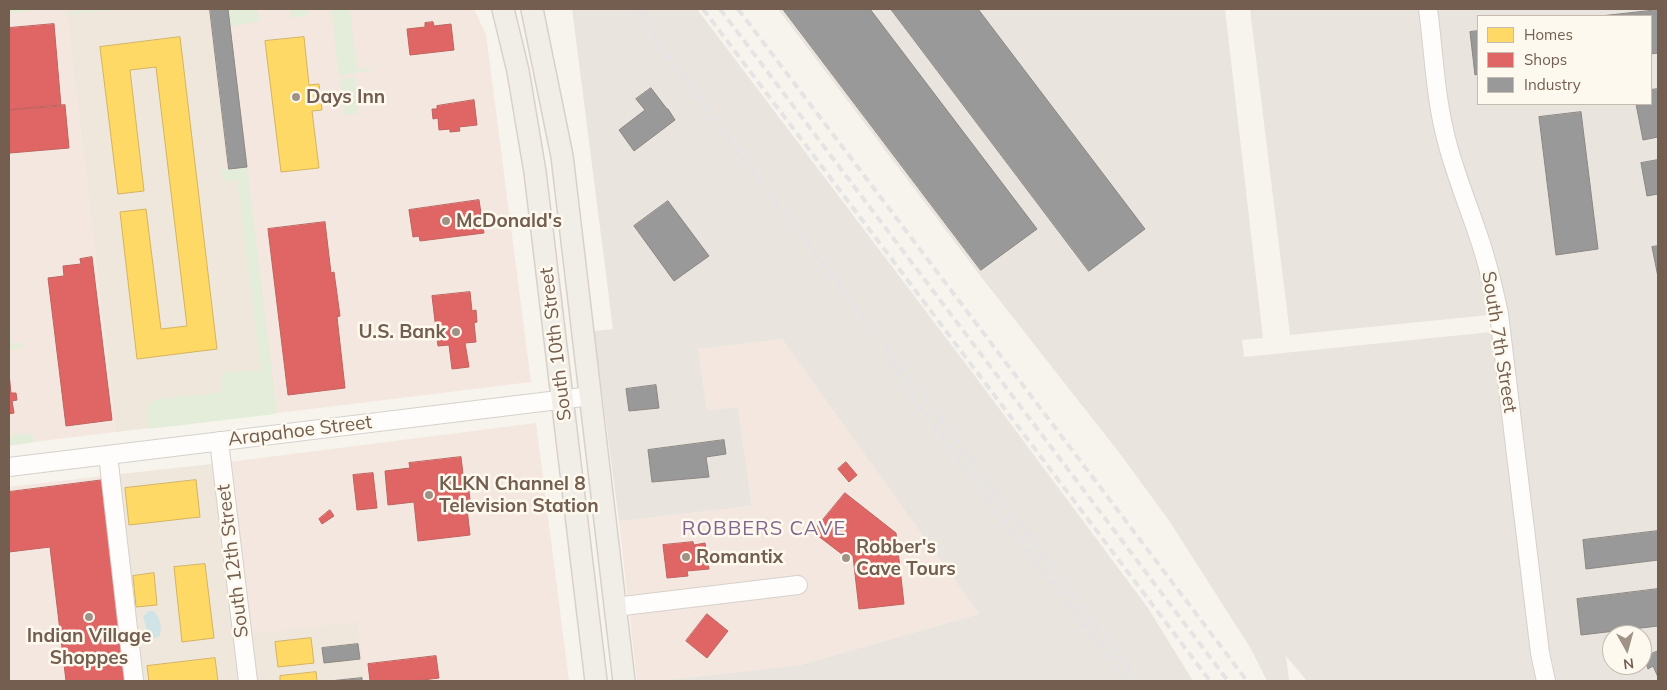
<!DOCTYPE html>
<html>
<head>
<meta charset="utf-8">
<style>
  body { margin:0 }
  #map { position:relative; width:1667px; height:690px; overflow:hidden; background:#f7f4ed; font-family:Mulish,sans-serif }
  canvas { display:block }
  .frame { position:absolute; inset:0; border:10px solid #735e4f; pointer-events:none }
  .legend { position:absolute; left:1477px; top:15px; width:175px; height:90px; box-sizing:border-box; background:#fdf9ef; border:1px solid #c6bbaf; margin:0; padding:6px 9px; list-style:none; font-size:15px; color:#735e4f }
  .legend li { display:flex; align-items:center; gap:10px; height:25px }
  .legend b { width:25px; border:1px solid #c6bbaf }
  .north { position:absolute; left:1602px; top:625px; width:50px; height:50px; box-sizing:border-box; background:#fdf9ef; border:1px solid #c6bbaf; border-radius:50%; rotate:173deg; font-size:14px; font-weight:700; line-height:20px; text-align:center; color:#735e4f }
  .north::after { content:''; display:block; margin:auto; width:18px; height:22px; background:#a19286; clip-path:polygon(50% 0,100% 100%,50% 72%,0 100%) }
</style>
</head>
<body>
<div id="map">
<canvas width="1667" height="690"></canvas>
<div class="frame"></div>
<ul class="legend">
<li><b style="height:14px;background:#ffd966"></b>Homes</li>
<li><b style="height:14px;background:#e06666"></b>Shops</li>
<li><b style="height:14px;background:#999"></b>Industry</li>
</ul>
<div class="north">N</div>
</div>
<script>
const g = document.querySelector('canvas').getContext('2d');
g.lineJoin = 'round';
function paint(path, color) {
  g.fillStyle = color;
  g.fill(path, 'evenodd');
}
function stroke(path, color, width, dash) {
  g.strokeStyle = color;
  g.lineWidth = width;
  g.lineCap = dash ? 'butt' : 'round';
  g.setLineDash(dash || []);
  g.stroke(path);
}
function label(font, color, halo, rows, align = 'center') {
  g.font = font + ' Mulish,sans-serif';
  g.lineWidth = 5;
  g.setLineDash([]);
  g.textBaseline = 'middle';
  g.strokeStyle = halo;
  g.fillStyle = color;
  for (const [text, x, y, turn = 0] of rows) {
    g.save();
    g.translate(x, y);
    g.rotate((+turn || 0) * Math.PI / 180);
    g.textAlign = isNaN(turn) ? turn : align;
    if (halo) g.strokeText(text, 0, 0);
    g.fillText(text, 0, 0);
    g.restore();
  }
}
paint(new Path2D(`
  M 66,9 L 229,9 L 278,413 L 116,432 Z
  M 221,463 L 358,622 L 365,681 L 143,681 L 120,474 Z`), '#efe7db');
paint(new Path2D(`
  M 9,9 L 66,9 L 116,432 L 9,445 Z
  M 229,9 L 474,9 L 486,34 L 531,382 L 278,413 Z
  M 782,339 L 979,614 L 800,665 L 659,681 L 637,681 L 619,521 L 752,506 L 738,407 L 707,410 L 698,349 Z
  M 536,423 L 569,681 L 365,681 L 357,622 L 242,635 L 221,463 Z
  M 120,474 L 143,681 L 9,681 L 9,487 Z`), '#f4e7df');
paint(new Path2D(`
  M 572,9 L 697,9 L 984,388 L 1148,608 L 1193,681 L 659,681 L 800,665 L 979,614 L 782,339 L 698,349 L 707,410 L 738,407 L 752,506 L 619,521 L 594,331 L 613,329 Z
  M 778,9 L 1225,9 L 1263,338 L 1242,340 L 1244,357 L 1501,331 L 1499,314 L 1290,335 L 1250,9 L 1658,9 L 1658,681 L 1307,681 L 1286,656 L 1289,681 L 1267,681 L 1251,649 L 1170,522 L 1121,455 L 982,278 ZM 1478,16 L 1651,16 L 1651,104 L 1478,104 ZM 1612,635 L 1642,635 L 1642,665 L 1612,665 Z`), '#e9e4de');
paint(new Path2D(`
  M 9,9 L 49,9 L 9,13 Z
  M 101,9 L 120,9 L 65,15 L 65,13 Z
  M 228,9 L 270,9 L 258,10 L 259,22 L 230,26 Z
  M 290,9 L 310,9 L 306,16 L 291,18 Z
  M 331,9 L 350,9 L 357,69 L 371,68 L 371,70 L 339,76 Z
  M 355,77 L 358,114 L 344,115 L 340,79 Z
  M 247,167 L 276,409 L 275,414 L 149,429 C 147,418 144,407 154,400 L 222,392 L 221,374 C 234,368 247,373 261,371 L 237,180 L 224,181 L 221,170 Z
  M 9,320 L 12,343 L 22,343 L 24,345 L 19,349 L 9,350 Z
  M 24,433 L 32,435 L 35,442 L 9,446 L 9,436 Z`), '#e3edd9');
paint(new Path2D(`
  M 148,611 L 153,611 C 160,616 162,627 160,636 L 153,639 L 146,636 L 146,626 L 143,617 Z`), '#d0e3e6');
const homes = new Path2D(`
  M 180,37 L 217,349 L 137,359 L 120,212 L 146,209 L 161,329 L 187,326 L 156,67 L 130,70 L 144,191 L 118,194 L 100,47 Z
  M 304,37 L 309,85 L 319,84 L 322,110 L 312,111 L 319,168 L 281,172 L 265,41 Z
  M 196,480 L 200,517 L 129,525 L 125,488 Z
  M 205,564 L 214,638 L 182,642 L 174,567 Z
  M 154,573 L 157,605 L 136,607 L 133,576 Z
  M 311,638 L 314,663 L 278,667 L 275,642 Z
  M 215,658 L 218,681 L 149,681 L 147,666 Z
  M 316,672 L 317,681 L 280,681 L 280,676 Z`);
paint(homes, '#ffd966');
stroke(homes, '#d5b45f', 1);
const shops = new Path2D(`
  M 433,22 L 434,26 L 451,24 L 454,50 L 410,55 L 407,29 L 425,27 L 425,23 Z
  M 54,24 L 61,106 L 9,110 L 9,28 Z
  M 474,100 L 477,125 L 459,127 L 460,131 L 450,132 L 450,129 L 439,130 L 438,118 L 433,119 L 432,109 L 437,109 L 437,106 Z
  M 65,105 L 69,148 L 10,153 L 9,110 Z
  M 479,200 L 484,233 L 420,241 L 419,236 L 413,237 L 409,210 Z
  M 325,222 L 331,273 L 334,272 L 340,316 L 337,317 L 345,388 L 288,395 L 268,229 Z
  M 92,257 L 112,420 L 66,426 L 48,278 L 64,276 L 63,266 L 81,264 L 80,259 Z
  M 470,292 L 472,311 L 476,310 L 477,322 L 474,323 L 476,342 L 465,343 L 469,367 L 452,369 L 449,345 L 438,346 L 432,296 Z
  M 9,373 L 11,393 L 16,393 L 17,400 L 12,401 L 14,413 L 9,414 Z
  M 461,457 L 465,491 L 469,491 L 470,500 L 466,500 L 470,535 L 418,541 L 414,502 L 388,505 L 385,471 L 410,468 L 409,463 Z
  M 846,462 L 857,475 L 849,482 L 838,469 Z
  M 373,473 L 377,508 L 357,510 L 353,475 Z
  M 104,480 L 128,681 L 66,681 L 50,547 L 9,552 L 9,492 Z
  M 845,493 L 896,533 L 904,604 L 859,609 L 853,556 L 850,554 L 847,558 L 813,532 Z
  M 330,510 L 334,516 L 322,524 L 319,519 Z
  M 693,542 L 694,545 L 705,543 L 709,569 L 687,571 L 688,576 L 667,578 L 663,545 Z
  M 707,614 L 728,631 L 707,658 L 686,641 Z
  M 436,656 L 439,678 L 414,681 L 370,681 L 368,664 Z`);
paint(shops, '#e06666');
stroke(shops, '#bf645f', 1);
const industry = new Path2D(`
  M 210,9 L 228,9 L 247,167 L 229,169 Z
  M 783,9 L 870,9 L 1037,229 L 981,270 Z
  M 891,9 L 978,9 L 1145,229 L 1089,271 Z
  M 1658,10 L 1658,53 L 1651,54 L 1651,16 L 1601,16 Z
  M 1478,31 L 1478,74 L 1475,75 L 1470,32 Z
  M 651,88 L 667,109 L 668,109 L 675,120 L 634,151 L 619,130 L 645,110 L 636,99 Z
  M 1658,89 L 1658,137 L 1643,140 L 1636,104 L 1651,104 L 1651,90 Z
  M 1581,112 L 1598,249 L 1556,255 L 1539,117 Z
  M 1658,160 L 1658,194 L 1647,196 L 1641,163 Z
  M 668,201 L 709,256 L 674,281 L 634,226 Z
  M 1658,246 L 1658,277 L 1652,247 Z
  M 656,385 L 659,408 L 629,411 L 626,389 Z
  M 724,440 L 726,454 L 706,457 L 709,477 L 652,482 L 648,450 Z
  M 1658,531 L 1658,560 L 1586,569 L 1583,540 Z
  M 1658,589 L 1658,626 L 1581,635 L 1577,599 Z
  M 358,644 L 360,659 L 324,663 L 322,648 Z
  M 1658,651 L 1658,677 L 1653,666 L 1648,669 L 1646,662 L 1651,660 L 1649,655 Z
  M 362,678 L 362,681 L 330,681 Z`);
paint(industry, '#999');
stroke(industry, '#8e8783', 1);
const minor = new Path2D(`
  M 1428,9 C 1434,53 1435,98 1447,142 C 1455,173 1467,202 1477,232 C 1487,259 1493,286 1499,314 L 1540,653 L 1546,681
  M 219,441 L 248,681
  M 108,455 L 134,681
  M 9,467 L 591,396
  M 615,607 L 798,585`);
const major = new Path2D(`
  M 503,9 L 518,71 L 535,172 L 596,681
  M 532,9 L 562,156 L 624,681`);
stroke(minor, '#d6d1cb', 20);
stroke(major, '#d8d1cb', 24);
stroke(minor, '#fefdfc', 18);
stroke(major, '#f1eee7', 21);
stroke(new Path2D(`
  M 638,9 L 660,45 L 737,150 L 1138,681
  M 703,9 L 1210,681
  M 720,9 L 1228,681
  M 738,9 L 1247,681
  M 888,360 L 924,413 L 1126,681`), '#e5e3e4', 4, [8, 5]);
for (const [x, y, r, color] of [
  [296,97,5,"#a19286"],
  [446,221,5,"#a19286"],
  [456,332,5,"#a19286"],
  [429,495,5,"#a19286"],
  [686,557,5,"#a19286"],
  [846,558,5,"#a19286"],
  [89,617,5,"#a19286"]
]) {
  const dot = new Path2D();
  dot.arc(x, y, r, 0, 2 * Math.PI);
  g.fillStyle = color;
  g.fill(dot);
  stroke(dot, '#fdf9ef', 2);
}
label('bold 19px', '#735e4f', '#fdf9ef', [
  ["Days Inn",306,97],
  ["McDonald's",456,221],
  ["U.S. Bank",446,332,"right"],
  ["KLKN Channel 8",439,484],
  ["Television Station",439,506],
  ["Robber's",856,547],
  ["Cave Tours",856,569],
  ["Romantix",696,557],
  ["Indian Village",89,636,"center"],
  ["Shoppes",89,658,"center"]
], 'left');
label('19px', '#735e4f', '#fdf9ef', [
  ["South 7th Street",1499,342,81],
  ["South 10th Street",556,344,-97],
  ["Arapahoe Street",300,431,-7],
  ["South 12th Street",233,561,-97]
]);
g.letterSpacing = '1px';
label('20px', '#83668e', '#fdf9ef', [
  ["ROBBERS CAVE",764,529]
]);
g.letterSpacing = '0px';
</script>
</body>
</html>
